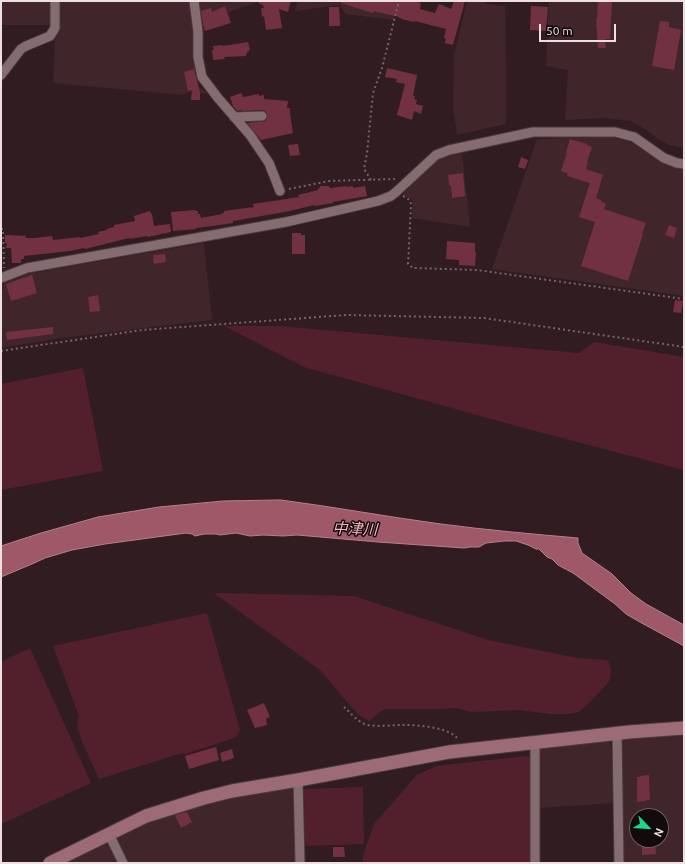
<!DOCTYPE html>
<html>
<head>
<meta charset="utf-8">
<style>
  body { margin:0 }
  #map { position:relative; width:685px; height:864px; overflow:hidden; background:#311d21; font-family:Ubuntu,sans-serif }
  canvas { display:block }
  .frame { position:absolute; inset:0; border:2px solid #eedfe2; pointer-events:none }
  .north { position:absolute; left:629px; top:808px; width:40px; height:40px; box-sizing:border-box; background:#130a0c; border:1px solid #6b5f62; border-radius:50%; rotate:115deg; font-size:11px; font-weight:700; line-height:16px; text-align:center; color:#eedfe2 }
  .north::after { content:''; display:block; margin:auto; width:14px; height:18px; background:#1fd887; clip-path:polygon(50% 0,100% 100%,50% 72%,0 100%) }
  .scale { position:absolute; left:539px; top:24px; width:77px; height:18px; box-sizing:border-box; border:2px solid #eedfe2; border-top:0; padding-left:5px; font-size:12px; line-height:14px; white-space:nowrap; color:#eedfe2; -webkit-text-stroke:3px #130a0c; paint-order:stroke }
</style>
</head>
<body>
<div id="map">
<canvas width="685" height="864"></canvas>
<div class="frame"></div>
<div class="north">N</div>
<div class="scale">50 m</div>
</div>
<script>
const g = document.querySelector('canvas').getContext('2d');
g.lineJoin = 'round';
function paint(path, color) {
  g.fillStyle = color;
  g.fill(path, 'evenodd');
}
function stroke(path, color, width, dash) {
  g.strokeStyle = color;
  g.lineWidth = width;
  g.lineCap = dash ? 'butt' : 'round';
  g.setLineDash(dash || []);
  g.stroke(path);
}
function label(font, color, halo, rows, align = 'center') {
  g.font = font + ' Ubuntu,"Noto Sans JP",sans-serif';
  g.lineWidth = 3;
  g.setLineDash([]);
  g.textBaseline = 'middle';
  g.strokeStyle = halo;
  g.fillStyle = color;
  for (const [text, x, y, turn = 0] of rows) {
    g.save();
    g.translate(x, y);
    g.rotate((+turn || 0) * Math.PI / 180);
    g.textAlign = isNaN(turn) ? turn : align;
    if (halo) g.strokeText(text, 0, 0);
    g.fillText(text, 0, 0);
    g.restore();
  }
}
paint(new Path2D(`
  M 1,1 L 52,1 L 52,25 L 1,25 Z
  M 57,1 L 189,1 L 195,36 L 199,87 L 208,94 L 189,92 L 183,95 L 53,83 Z
  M 196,1 L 261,1 L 200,22 Z
  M 297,1 L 397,1 L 393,20 L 346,14 L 339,5 L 296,11 Z
  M 467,1 L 483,1 L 487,4 L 505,6 L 506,64 L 506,124 L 457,135 L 453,108 L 454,55 Z
  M 549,1 L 684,1 L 684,148 L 669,145 L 657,138 L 648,131 L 631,121 L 603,118 L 565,120 L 568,70 L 546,66 Z
  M 609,137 L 631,142 L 660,161 L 684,168 L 684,296 L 492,269 L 537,139 Z
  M 462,152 L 470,227 L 412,218 L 413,201 L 404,195 L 403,194 L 428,168 L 446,155 Z
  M 204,243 L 212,320 L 61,338 L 1,348 L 1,285 L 27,274 Z
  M 684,731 L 684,863 L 622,863 L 619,765 L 622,738 ZM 637,816 L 661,816 L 661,840 L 637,840 Z
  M 608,737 L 615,765 L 615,803 L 538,808 L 538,749 L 541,745 Z
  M 292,785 L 295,788 L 296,863 L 127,863 L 116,841 L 117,835 L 177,809 Z
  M 106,841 L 110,842 L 121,863 L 56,863 Z`), '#40252a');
paint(new Path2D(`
  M 224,326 L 280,326 L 579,353 L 594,342 L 684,357 L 684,470 L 524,428 L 304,367 Z
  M 83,368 L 103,471 L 1,490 L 1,384 Z
  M 216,593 L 354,596 L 488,640 L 578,658 L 604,660 L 608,661 L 611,669 L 610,679 L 607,684 L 587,705 L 579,712 L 566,714 L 551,714 L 517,710 L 471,712 L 457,708 L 440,709 L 385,709 C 379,712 375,717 369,721 L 360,716 L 347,702 L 320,670 L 221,598 L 215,595 Z
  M 207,613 L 240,730 L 237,736 L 234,738 L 185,754 L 182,753 L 99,779 L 81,739 L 77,725 L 79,716 L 53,646 Z
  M 30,648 L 91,783 L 1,824 L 1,662 Z
  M 526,756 L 530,758 L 531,821 L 530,863 L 362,863 L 364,852 L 374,824 L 417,775 L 436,766 Z
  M 363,787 L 364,844 L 305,846 L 304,789 Z`), '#52202d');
const water = new Path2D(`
  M 281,500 C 335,507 388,517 441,524 C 487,530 532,534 578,538 L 578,543 L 582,553 L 612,574 L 631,593 L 646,604 L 684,625 L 684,646 L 638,621 L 626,614 L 615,604 L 573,573 L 558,565 L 552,559 L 547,557 L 539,549 L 536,549 L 528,545 L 516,541 L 504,541 L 486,543 L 479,547 L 470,547 L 464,548 L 378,542 L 297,535 L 283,536 L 263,535 L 250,536 L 236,533 L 220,535 L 216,534 L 204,534 L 195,536 L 192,534 L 186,533 L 105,544 L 72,550 L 45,558 L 32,564 L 1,577 L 1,546 L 41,533 L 98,517 L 159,507 L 223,501 Z`);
paint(water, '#9e5867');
stroke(water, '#b6808c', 1);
paint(new Path2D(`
  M 259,1 L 291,1 L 288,12 L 279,9 L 282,28 L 266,30 L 264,16 L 262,17 L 261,8 L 264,8 L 263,5 L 258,3 Z
  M 341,1 L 413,1 L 421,3 L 420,9 L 435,13 L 439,4 L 451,9 L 454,1 L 465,1 L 453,45 L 445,43 L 446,39 L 444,38 L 446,29 L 415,21 L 414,22 L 401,19 L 401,18 L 399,18 L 399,17 L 374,11 L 373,13 L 341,3 Z
  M 598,1 L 612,2 L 610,39 L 605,39 L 606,48 L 598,48 L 596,19 L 597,19 Z
  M 225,6 L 231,23 L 205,31 L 203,25 L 201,11 L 211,8 L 212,12 Z
  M 531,6 L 548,7 L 546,31 L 530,30 Z
  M 329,7 L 339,7 L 340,26 L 329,26 Z
  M 660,21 L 669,22 L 669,27 L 681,30 L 674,70 L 652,66 Z
  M 248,42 L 250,50 L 248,50 L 249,52 L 247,52 L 247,54 L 246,54 L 246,56 L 224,57 L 225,59 L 213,60 L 212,50 L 214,50 L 213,46 L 223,45 L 223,46 Z
  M 387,68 L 417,75 L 413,96 L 415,96 L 414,99 L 417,100 L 416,104 L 423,106 L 421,114 L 414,111 L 412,120 L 397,115 L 405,84 L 396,82 L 397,79 L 385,77 Z
  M 194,69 L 200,93 L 200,100 L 191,100 L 192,90 L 188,91 L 184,72 Z
  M 241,93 L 243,97 L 259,94 L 259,96 L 264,95 L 264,99 L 288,101 L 287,108 L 290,108 L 290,113 L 293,133 L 261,140 L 247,123 L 265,121 L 267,118 L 267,113 L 265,111 L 262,110 L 242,111 L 241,110 L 237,111 L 233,106 L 230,97 Z
  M 570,139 L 587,144 L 587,145 L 592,147 L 587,162 L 588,162 L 586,169 L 603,175 L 596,198 L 602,201 L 602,202 L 606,204 L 604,209 L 646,223 L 642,234 L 643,234 L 628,281 L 581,266 L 595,222 L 579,217 L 590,183 L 567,176 L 568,174 L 561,171 L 567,153 L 566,153 Z
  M 298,144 L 300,155 L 290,156 L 288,145 Z
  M 521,157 L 528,160 L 525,169 L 518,167 Z
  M 463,173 L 465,196 L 452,198 L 451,185 L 449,186 L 448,175 Z
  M 320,186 L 329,186 L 330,188 L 346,186 L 347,187 L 353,186 L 353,188 L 365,186 L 367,196 L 333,202 L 333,203 L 315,206 L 314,205 L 290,211 L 233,221 L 233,223 L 205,227 L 196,228 L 196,229 L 173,231 L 171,212 L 195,210 L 195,211 L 198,211 L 198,214 L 200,214 L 201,218 L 222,214 L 222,213 L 224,213 L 224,211 L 231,210 L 254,207 L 253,204 L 299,197 L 298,195 L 318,190 L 318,188 L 320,188 Z
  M 150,211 L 151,214 L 152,214 L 154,226 L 170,224 L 171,232 L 148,237 L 147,236 L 129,239 L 129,238 L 85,249 L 84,248 L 70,251 L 24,256 L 24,259 L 21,259 L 21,263 L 12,263 L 11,248 L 6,248 L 7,243 L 5,243 L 5,235 L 26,236 L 26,238 L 35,238 L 52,236 L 53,240 L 80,237 L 80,238 L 99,234 L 98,232 L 107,230 L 107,229 L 114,227 L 114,225 L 135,221 L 134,216 Z
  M 669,225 L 677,228 L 674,238 L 665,235 Z
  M 292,233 L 301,233 L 301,235 L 305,235 L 305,254 L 292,254 Z
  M 447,241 L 475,243 L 475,252 L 476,252 L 475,266 L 459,265 L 459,260 L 446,259 Z
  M 165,254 L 166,262 L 154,264 L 153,255 Z
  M 32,275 L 37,293 L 11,301 L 6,284 Z
  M 98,295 L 100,311 L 90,312 L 88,297 Z
  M 675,300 L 683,301 L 681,313 L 673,312 Z
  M 53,327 L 53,334 L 7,340 L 6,332 Z
  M 264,703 L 270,717 L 266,719 L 267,725 L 255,728 L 247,710 Z
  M 216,747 L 219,760 L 189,769 L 185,756 Z
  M 232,749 L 234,758 L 222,762 L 220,753 Z
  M 649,775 L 650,800 L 646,800 L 646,801 L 637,802 L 637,777 L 640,777 L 640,776 Z
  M 187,812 L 192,822 L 181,828 L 175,815 Z
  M 643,840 L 655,840 L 656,854 L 642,855 L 642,845 L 643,845 Z
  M 333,847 L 344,847 L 345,857 L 333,857 Z`), '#723141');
const street = new Path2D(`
  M 194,1 L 198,32 L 198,57 L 202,77 L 218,98 L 250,135 L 269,163 L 280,191
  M 1,75 L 21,49 L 26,46 L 50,36 L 55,28 L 55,1
  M 234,117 L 262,116
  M 1,278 L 27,268 L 286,222 L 378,201 L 391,196 L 396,192 L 436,155 L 449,150 L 533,132 L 615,132 L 634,137 L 664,158 L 677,163 L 684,164
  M 617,733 L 619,863
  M 535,742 L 535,863
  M 298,780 L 300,863
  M 109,834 L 123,863`);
const secondary = new Path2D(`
  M 50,863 L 146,816 L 204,798 L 232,791 L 298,780 L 449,752 L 629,732 L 684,728`);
stroke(street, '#4b3b3e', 11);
stroke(secondary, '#4b3b3e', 15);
stroke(new Path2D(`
  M 371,180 L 364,169 L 367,153 L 373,93 L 382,68 L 399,1
  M 289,189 L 329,181 L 395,179
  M 403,196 C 407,198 411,200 411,205 L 408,264 L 413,268 L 477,270 L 684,299
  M 1,229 L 3,229 L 4,268
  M 1,351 L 142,330 L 346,315 L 484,318 L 684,347
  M 344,707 C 351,713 358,723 368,725 C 379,727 392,725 403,725 C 418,725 449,727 458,739`), '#766468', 2, [2, 3]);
stroke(street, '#856c70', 9);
stroke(secondary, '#9d6b76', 13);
label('italic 15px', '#f6b7c2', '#130a0c', [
  ["中津川",355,529,2]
]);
</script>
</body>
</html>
